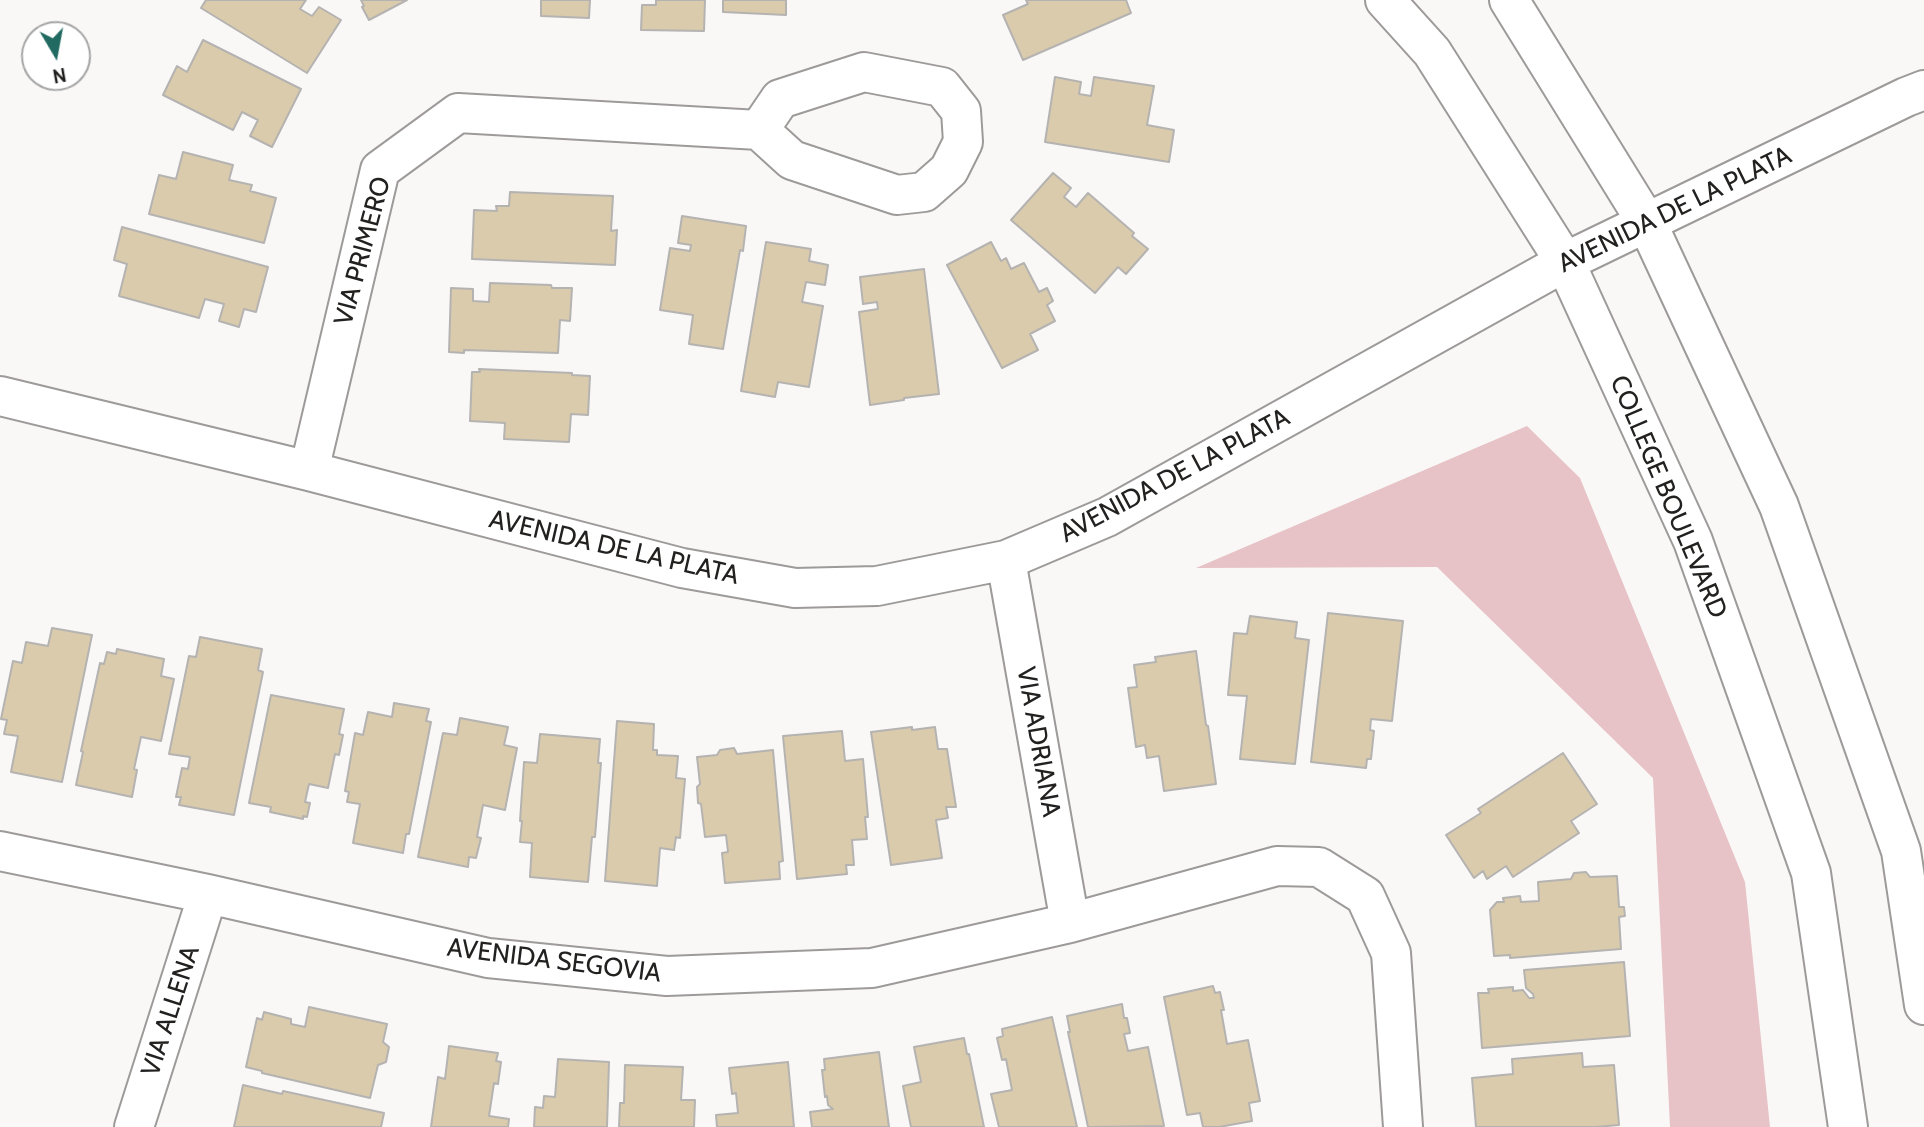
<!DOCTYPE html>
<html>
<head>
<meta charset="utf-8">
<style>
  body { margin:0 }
  #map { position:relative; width:1924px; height:1127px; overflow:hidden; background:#faf8f6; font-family:Cabin,sans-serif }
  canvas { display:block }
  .north { position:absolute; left:21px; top:21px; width:70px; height:70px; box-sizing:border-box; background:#fff; border:2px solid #a7a6a6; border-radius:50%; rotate:170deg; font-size:19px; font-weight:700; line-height:28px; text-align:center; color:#222120 }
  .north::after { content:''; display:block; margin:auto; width:24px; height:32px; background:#206a61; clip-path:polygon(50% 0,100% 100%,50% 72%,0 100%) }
</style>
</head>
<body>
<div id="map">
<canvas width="1924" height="1127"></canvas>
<div class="north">N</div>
</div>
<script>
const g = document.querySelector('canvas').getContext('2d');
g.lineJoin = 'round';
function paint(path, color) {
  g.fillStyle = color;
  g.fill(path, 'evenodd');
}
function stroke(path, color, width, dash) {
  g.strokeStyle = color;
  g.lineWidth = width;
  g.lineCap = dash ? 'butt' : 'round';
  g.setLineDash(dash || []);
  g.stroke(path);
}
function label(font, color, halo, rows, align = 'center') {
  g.font = font + ' Cabin,sans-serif';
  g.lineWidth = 5;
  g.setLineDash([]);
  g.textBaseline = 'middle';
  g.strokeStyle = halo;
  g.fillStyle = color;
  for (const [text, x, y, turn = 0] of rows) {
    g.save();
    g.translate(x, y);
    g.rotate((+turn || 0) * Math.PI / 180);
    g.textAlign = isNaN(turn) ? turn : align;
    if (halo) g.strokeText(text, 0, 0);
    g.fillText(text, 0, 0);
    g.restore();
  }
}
paint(new Path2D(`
  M 1527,426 L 1580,478 L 1745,882 L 1770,1127 L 1670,1127 L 1653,778 L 1437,567 L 1196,568 Z`), '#e7c3c7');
const building = new Path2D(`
  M 206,0 L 306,0 L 300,9 L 312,16 L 319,7 L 341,20 L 307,73 L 201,8 Z
  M 361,0 L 407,0 L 369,20 L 362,7 L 364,6 Z
  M 541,0 L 590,0 L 589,18 L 541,16 Z
  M 656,0 L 705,0 L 704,31 L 641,30 L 642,5 L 656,5 Z
  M 723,0 L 786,0 L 786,15 L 723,12 Z
  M 1026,0 L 1126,0 L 1131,13 L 1023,60 L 1003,15 L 1028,4 Z
  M 203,40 L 301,89 L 272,147 L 250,136 L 258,120 L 242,112 L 233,130 L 163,95 L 177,66 L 187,72 Z
  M 1055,77 L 1081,82 L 1079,94 L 1091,96 L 1094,77 L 1154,86 L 1147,125 L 1174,130 L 1169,162 L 1045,142 Z
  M 183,152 L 233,165 L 229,180 L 252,185 L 250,191 L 276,198 L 264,243 L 149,214 L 159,175 L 176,179 Z
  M 1053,173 L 1071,188 L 1064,197 L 1076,207 L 1088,193 L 1134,233 L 1132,236 L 1148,249 L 1126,274 L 1118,267 L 1095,293 L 1011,220 Z
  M 510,192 L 613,196 L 611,231 L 617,230 L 615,265 L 472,259 L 474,210 L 497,211 L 496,206 L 509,206 Z
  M 682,216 L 746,226 L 743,251 L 740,250 L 723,349 L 689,344 L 693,315 L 660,310 L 670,248 L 690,251 L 691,245 L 678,243 Z
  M 122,227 L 268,267 L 256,312 L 244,309 L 239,327 L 219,321 L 224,304 L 205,299 L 199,318 L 119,296 L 127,264 L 114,260 Z
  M 766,242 L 811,249 L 809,261 L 828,265 L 825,285 L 806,282 L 802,302 L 823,306 L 809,387 L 778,382 L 775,397 L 741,391 Z
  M 991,242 L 1001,261 L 1006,258 L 1011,269 L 1024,263 L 1039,292 L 1047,288 L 1053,301 L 1047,305 L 1055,321 L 1030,334 L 1038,350 L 1002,368 L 947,265 Z
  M 924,269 L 939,394 L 904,398 L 904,400 L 870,405 L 859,312 L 878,309 L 877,302 L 863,304 L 860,277 Z
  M 490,283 L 551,285 L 552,288 L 572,288 L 570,321 L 560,320 L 558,353 L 464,350 L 464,353 L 449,352 L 451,288 L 473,289 L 473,301 L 489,302 Z
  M 479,369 L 572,373 L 572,375 L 590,376 L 588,415 L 571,414 L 569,442 L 504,439 L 505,423 L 470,421 L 472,372 L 480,372 Z
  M 1328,613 L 1403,621 L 1392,721 L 1371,719 L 1370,730 L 1374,731 L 1371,759 L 1367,759 L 1366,768 L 1311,762 Z
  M 1250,616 L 1297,622 L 1295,638 L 1309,640 L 1295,764 L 1240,759 L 1247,696 L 1228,695 L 1234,633 L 1247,634 Z
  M 52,628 L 92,635 L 62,782 L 11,772 L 18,736 L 4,734 L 7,720 L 1,719 L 13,661 L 22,663 L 26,642 L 48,646 Z
  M 200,637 L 262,649 L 258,670 L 263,672 L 234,815 L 179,805 L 181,797 L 176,797 L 182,768 L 188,769 L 190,757 L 169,754 L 189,656 L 196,657 Z
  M 117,649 L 164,659 L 161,676 L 174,679 L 161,741 L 141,737 L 134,769 L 137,770 L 132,797 L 76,785 L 83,752 L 81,751 L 100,663 L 104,664 L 107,652 L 116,654 Z
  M 1196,651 L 1206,725 L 1208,726 L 1216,784 L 1164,791 L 1159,756 L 1147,758 L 1145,745 L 1136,747 L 1128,688 L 1137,687 L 1134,665 L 1156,662 L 1155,657 Z
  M 271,695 L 344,709 L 339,734 L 343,735 L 339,755 L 335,754 L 328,788 L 309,784 L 305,802 L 310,803 L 307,817 L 303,816 L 303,819 L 270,812 L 271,807 L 249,803 Z
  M 394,703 L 429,709 L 426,721 L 431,722 L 409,834 L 406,834 L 403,853 L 353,843 L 360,804 L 347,802 L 349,792 L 345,791 L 355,733 L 363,735 L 368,712 L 392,717 Z
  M 460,718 L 508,727 L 504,745 L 517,748 L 505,810 L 483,805 L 477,837 L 481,838 L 476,858 L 469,857 L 468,867 L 418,857 L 443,733 L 457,735 Z
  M 617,721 L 654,724 L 653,750 L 657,750 L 657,755 L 678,756 L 676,778 L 685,779 L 680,838 L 676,837 L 674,850 L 660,848 L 657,886 L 605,881 Z
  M 912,727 L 912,730 L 935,727 L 938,749 L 947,749 L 956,807 L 946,807 L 948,818 L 936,820 L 942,858 L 891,865 L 871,732 Z
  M 842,731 L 845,761 L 863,759 L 868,817 L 865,817 L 867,839 L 852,840 L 854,865 L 846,865 L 847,874 L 797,879 L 783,736 Z
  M 540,734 L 600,739 L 598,763 L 601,763 L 595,837 L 592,837 L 588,882 L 530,877 L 532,843 L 520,842 L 522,821 L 520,821 L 524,762 L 537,763 Z
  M 734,748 L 737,754 L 773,750 L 783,861 L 779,862 L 780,879 L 725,883 L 722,853 L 728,852 L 726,835 L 705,837 L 701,804 L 698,803 L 697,787 L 700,784 L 697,757 L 717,755 L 720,750 Z
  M 1563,753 L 1597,804 L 1571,821 L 1579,833 L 1513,877 L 1506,866 L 1487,879 L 1483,871 L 1474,878 L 1446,835 L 1481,813 L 1478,809 Z
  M 1586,872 L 1590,877 L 1617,876 L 1619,907 L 1624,907 L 1625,916 L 1619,917 L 1621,949 L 1510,958 L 1510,955 L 1494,956 L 1490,910 L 1497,902 L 1504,902 L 1503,898 L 1520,896 L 1521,902 L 1539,901 L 1538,882 L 1571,879 L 1574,873 Z
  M 1624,962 L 1630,1036 L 1482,1048 L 1478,993 L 1489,993 L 1488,989 L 1513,987 L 1513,991 L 1523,990 L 1529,998 L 1534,998 L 1533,994 L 1526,988 L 1524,970 Z
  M 1213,986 L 1215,993 L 1220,992 L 1224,1010 L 1221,1010 L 1227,1044 L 1248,1040 L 1260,1101 L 1249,1103 L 1252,1121 L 1219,1127 L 1203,1127 L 1200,1113 L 1187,1115 L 1164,997 Z
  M 1122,1004 L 1124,1018 L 1127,1018 L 1130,1033 L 1124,1034 L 1128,1051 L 1148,1047 L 1164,1126 L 1088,1127 L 1068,1032 L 1070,1032 L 1067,1016 Z
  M 309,1007 L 387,1024 L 383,1042 L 389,1047 L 386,1062 L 378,1065 L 370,1098 L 262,1073 L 262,1071 L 246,1067 L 257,1018 L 262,1020 L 264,1012 L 291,1019 L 291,1024 L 305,1027 Z
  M 1052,1017 L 1077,1127 L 999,1127 L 991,1094 L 1012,1090 L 1006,1059 L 1002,1060 L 997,1038 L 1003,1036 L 1002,1029 Z
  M 964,1038 L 967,1054 L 969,1054 L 984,1127 L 911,1127 L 903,1086 L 921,1082 L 914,1047 Z
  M 449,1046 L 498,1053 L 496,1061 L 501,1062 L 498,1084 L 494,1083 L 489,1116 L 509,1119 L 508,1127 L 431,1127 L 438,1077 L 445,1079 Z
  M 879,1052 L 889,1127 L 812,1127 L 810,1112 L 833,1109 L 828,1105 L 827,1096 L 825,1097 L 822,1070 L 825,1070 L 824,1059 Z
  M 1582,1053 L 1583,1067 L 1614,1065 L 1619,1125 L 1596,1127 L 1476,1127 L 1472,1078 L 1513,1074 L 1512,1059 Z
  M 558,1059 L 609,1062 L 607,1127 L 534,1127 L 535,1107 L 543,1108 L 544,1096 L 555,1097 Z
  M 788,1062 L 794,1127 L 717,1127 L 716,1115 L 738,1113 L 736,1093 L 732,1094 L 729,1068 Z
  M 625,1065 L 683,1067 L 681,1100 L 695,1100 L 694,1127 L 619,1127 L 620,1103 L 624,1103 Z
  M 243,1085 L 282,1094 L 283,1091 L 384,1113 L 381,1127 L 234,1127 Z`);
paint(building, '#dacbac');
stroke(building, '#b5b3b1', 2);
const minor = new Path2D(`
  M 0,396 L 309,471 L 682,568 L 795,588 L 877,586 L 1006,560 L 1107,517 L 1565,262 L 1906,97 L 1924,90
  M 309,471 L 380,170 L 458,113 L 759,130 L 792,160 L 897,195 L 924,192 L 949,170 L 963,142 L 961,111 L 942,87 L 864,72 L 780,99 L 759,130
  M 1006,560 L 1070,923
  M 0,851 L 208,894 L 488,958 L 667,976 L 872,968 L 1070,923 L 1277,866 L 1319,867 L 1365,896 L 1391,953 L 1403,1127
  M 134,1127 L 208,894`);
const major = new Path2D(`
  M 1385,0 L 1432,52 L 1565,262 L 1693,541 L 1811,873 L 1848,1127
  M 1509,0 L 1647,223 L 1779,506 L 1901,851 L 1924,1005`);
stroke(minor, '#9d9a99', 42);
stroke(major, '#9d9a99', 42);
stroke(minor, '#fff', 38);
stroke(major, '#fff', 38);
label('26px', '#222120', '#fff', [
  ["AVENIDA DE LA PLATA",1675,210,-26],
  ["VIA PRIMERO",363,251,-75],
  ["AVENIDA DE LA PLATA",1175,476,-28],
  ["COLLEGE BOULEVARD",1668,497,67],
  ["AVENIDA DE LA PLATA",614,548,13],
  ["VIA ADRIANA",1038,742,80],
  ["AVENIDA SEGOVIA",554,961,7],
  ["VIA ALLENA",171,1011,-72]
]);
</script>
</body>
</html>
